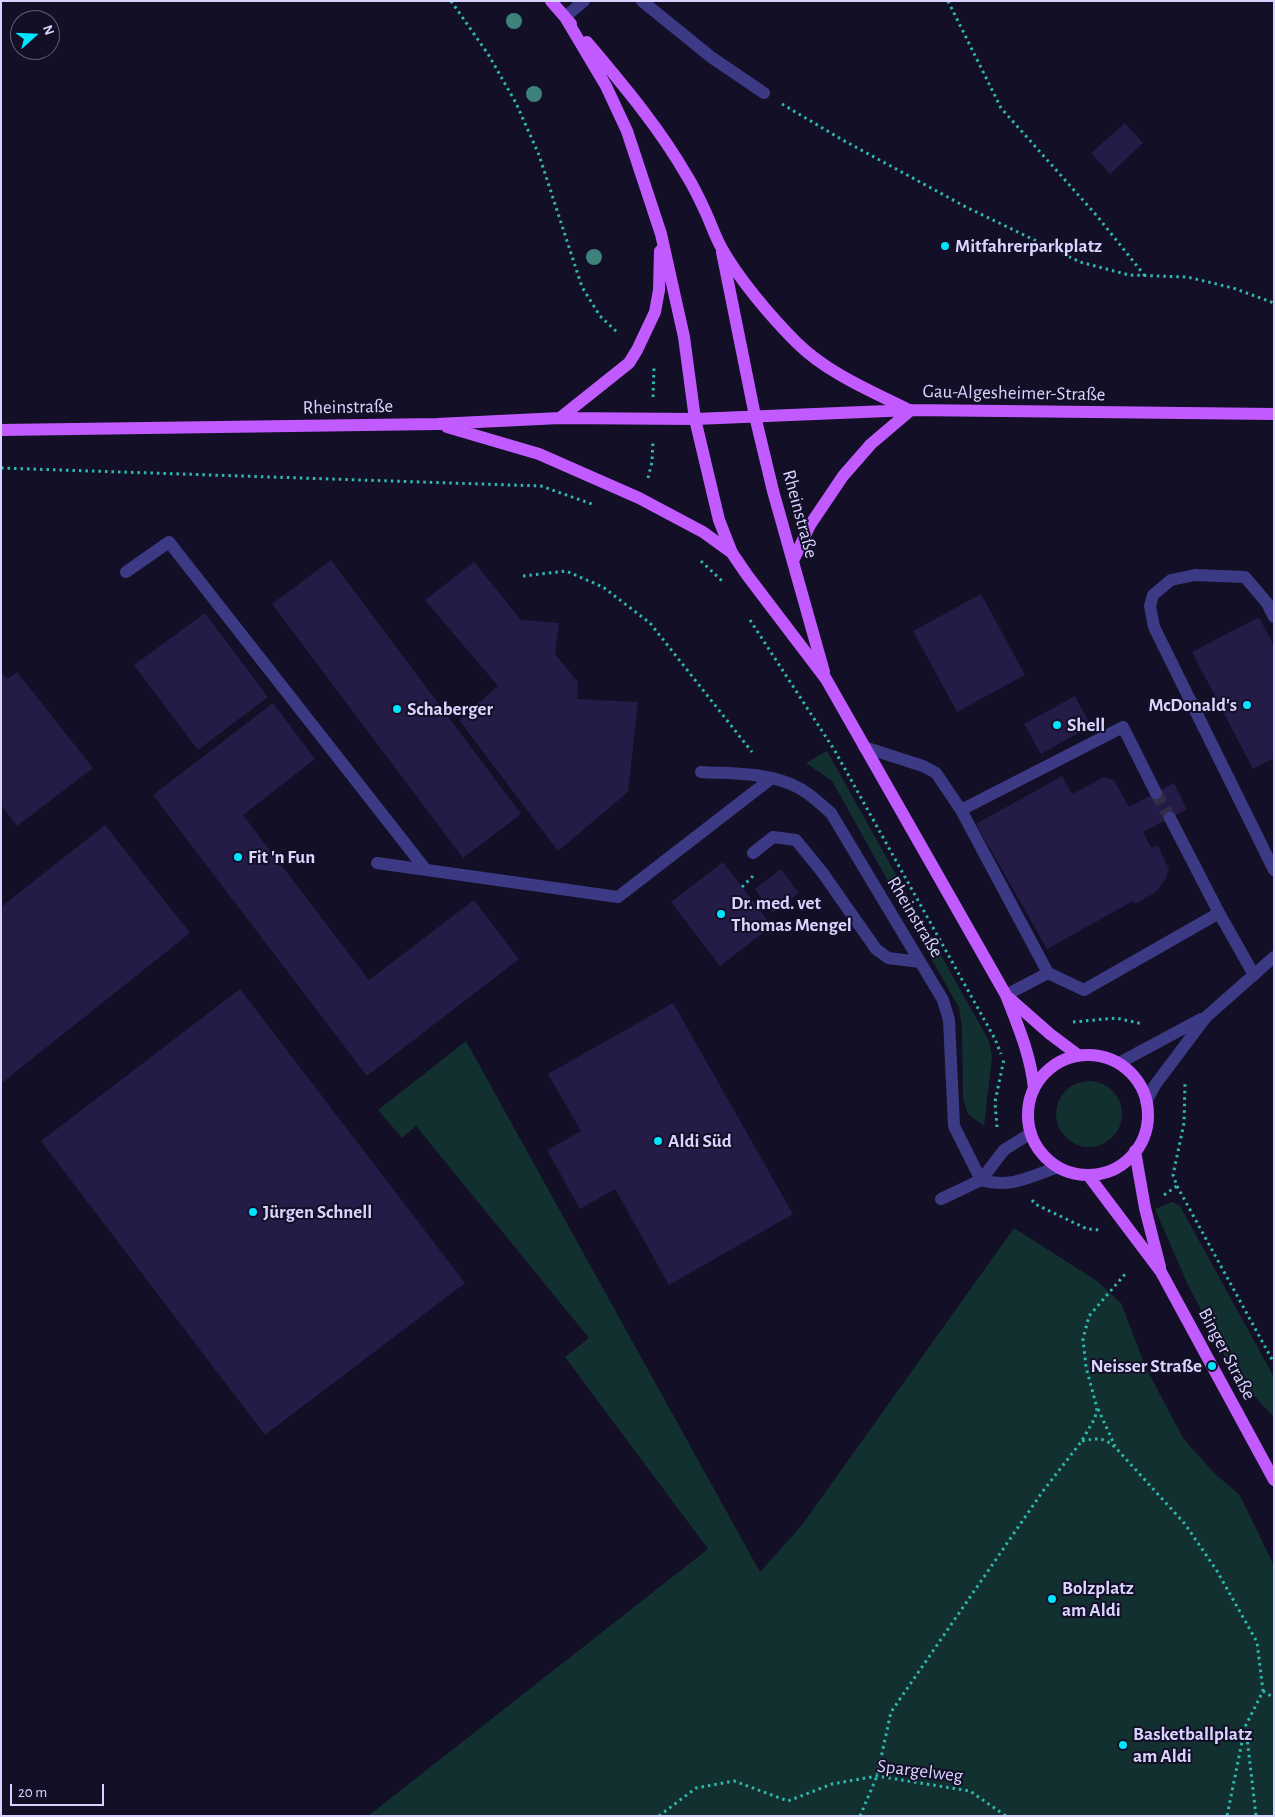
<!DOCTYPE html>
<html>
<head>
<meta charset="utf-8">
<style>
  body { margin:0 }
  #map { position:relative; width:1275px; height:1817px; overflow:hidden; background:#130f26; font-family:"Alegreya Sans",sans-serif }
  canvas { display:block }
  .frame { position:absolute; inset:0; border:2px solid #d9d4ff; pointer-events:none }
  .north { position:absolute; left:10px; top:10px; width:50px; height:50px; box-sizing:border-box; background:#130f26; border:1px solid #625e7d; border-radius:50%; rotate:70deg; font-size:14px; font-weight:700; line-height:20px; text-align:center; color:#d9d4ff }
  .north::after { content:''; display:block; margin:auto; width:18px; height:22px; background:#00e5ff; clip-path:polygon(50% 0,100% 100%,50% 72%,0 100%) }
  .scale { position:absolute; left:10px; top:1784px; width:94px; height:22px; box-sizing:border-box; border:2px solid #d9d4ff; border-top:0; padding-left:6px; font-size:15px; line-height:18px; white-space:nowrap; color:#d9d4ff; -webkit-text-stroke:4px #130f26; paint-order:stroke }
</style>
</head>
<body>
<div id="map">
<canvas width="1275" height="1817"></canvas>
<div class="frame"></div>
<div class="north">N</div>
<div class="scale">20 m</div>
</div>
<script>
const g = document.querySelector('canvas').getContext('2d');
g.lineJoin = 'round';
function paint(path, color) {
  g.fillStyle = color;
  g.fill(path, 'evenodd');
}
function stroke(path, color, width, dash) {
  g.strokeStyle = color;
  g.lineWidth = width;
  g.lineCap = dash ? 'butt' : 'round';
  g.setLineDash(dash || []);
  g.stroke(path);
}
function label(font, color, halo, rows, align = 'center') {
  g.font = font + ' "Alegreya Sans",sans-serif';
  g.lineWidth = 4;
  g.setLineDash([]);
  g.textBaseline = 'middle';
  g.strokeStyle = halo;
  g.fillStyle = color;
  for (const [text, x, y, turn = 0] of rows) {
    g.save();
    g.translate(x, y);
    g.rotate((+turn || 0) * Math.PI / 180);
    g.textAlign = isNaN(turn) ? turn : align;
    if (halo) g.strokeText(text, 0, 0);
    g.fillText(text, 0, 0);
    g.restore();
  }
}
paint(new Path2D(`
  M 827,751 L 989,1041 L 992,1057 L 984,1126 L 968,1114 L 963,1099 L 962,1028 L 959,1008 L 832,781 L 806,763 Z
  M 466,1041 L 760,1572 L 802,1525 L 1014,1228 L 1097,1281 L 1121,1303 L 1146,1368 L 1183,1438 L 1214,1473 L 1239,1494 L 1274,1565 L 1274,1816 L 368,1816 L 708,1549 L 565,1357 L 589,1338 L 416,1126 L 402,1138 L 378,1110 Z
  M1056 1114a33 33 0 1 1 66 0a33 33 0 1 1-66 0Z
  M 1172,1202 L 1180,1206 L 1274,1377 L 1274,1417 L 1235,1376 L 1187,1283 L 1155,1209 Z`), '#12302f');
paint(new Path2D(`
  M 1125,123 L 1143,143 L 1110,174 L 1091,153 Z
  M 331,560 L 521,814 L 463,858 L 272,604 Z
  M 474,562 L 521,620 L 559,623 L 555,654 L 578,682 L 577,699 L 638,702 L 628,792 L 558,851 L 459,720 L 498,686 L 425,600 Z
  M 981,594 L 1025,675 L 957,712 L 913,631 Z
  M 205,613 L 268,697 L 198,750 L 134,665 Z
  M 1259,617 L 1274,646 L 1274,758 L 1253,769 L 1192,652 Z
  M 1,672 L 7,679 L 17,672 L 93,768 L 17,826 L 1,805 Z
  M 1075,696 L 1091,726 L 1041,754 L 1024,724 Z
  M 273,703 L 315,759 L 243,815 L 369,980 L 474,900 L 519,959 L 367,1076 L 153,795 Z
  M 1062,776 L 1072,794 L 1104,777 L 1114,780 L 1129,807 L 1174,783 L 1187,809 L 1143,832 L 1151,847 L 1158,846 L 1169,869 L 1166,878 L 1156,892 L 1135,904 L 1133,901 L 1047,949 L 976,824 Z
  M 105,825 L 190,933 L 3,1082 L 1,1080 L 1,907 Z
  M 723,862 L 772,926 L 720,966 L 671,902 Z
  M 781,869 L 799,893 L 772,913 L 755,889 Z
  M 240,989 L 465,1283 L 265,1435 L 41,1141 Z
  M 673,1003 L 793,1214 L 669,1285 L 615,1189 L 580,1209 L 547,1150 L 581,1131 L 548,1074 Z`), '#241b47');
stroke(new Path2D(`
  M 1156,793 L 1170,818`), '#312d47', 12, [12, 6]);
stroke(new Path2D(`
  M 451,1 L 488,54 L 516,103 L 539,155 L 582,287 L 600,316 L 619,334
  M 948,1 L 1001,108 L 1097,216 L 1145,276
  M 782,104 L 841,139 L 966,207 L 1080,262 L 1129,275 L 1187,277 L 1233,288 L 1274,303
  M 653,397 L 654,368
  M 1,468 L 541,486 L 592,504
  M 648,478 L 652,462 L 653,440
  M 701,561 L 722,581
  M 523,576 L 566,571 L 603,587 L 650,623 L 752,752
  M 750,620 L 835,751 L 995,1039 L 1001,1054
  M 742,887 L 754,875
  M 1073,1022 L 1116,1018 L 1143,1024
  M 997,1127 L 995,1102 L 1004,1059
  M 1177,1186 L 1274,1363
  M 1164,1195 L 1177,1186 L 1173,1175 L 1184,1123 L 1185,1084
  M 1032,1200 L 1035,1204 L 1087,1229 L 1100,1230
  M 1098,1409 L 1115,1446
  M 1082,1441 C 1097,1438 1103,1437 1115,1447 L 1185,1524 L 1217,1571 L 1257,1642 L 1263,1691 L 1245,1727 L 1227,1816
  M 1263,1691 L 1274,1698
  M 1246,1729 L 1256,1816
  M 659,1816 L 696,1788 L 734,1781 L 788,1801 L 832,1784 L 877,1776 L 970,1791 L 1006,1816
  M 860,1816 L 877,1776 L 891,1712 L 1043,1491 L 1081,1442 L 1095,1418 L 1097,1408 L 1086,1367 L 1083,1339 L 1089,1316 L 1126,1273`), '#2fb8b0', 3, [2.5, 4]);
stroke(new Path2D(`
  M 642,1 L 711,57 L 764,93
  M 565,17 L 584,1
  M 126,572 L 169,542 L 426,870
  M 1274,617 L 1267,603 L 1245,577 L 1195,575 L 1171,580 L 1153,595 L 1150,606 L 1154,627 L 1274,870
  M 864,747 L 923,766 L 936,773 L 961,810 L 1123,727 L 1156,793
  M 701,772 C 732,774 768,772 797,787 C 810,793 820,804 831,813 L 943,1000 L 949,1020 L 954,1126 L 981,1180 C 1010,1189 1032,1176 1058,1167
  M 961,810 L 1048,973 L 1084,990 L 1219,913
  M 1170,818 L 1219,913 L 1254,975
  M 753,853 L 773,837 L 796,840 L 822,872 L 876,949 L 888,958 L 920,962
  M 377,863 L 618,897 L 772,778
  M 1006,995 L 1048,973
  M 1119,1063 L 1201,1019
  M 1146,1102 L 1155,1085 L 1206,1017 L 1274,957
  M 941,1199 L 981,1180 L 1004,1150 L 1031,1133`), '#3d3a85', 12);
stroke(new Path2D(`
  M 551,1 L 571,24
  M 565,17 L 606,86 L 627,131 L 661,234 L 684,337 L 695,419 L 719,520 L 732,553 L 747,575 L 826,679 L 1006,995 C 1018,1026 1031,1056 1034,1089
  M 587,42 C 623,85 659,127 687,176 C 694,187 700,200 706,213 C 711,224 715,236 721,247 C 738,278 771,317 796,342 C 827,373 871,391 909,410
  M 722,252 L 755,416 L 773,491 L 824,672
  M 560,418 L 629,363 L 637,350 L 655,312 L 659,290 L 660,251
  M 447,427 L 539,454 L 639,498 L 703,532 L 732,553
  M 1,430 L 437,424 L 560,418 L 695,419 L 911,410 L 1274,414
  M 793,561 L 810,525 L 843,476 L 871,444 L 911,410
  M 1009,998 L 1050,1034 L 1078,1055
  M1028 1115a60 60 0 1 1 120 0a60 60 0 1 1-120 0Z
  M 1135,1151 L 1145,1208 L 1160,1267
  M 1088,1175 L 1161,1272 L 1274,1480`), '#c25bff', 12);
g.fillStyle = '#3d827b';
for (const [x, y] of [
  [514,21],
  [534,94],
  [594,257]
]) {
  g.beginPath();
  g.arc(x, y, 8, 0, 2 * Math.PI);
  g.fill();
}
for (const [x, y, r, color] of [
  [945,246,5,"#00e5ff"],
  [1247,705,5,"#00e5ff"],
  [397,709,5,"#00e5ff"],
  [1057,725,5,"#00e5ff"],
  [238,857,5,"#00e5ff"],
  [721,914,5,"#00e5ff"],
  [658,1141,5,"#00e5ff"],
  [253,1212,5,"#00e5ff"],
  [1212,1366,5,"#00e5ff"],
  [1052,1599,5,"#00e5ff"],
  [1123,1745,5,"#00e5ff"]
]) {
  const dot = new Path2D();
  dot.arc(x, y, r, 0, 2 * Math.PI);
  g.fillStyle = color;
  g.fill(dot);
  stroke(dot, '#130f26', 2);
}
label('bold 19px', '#d9d4ff', '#130f26', [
  ["Mitfahrerparkplatz",955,246],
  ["McDonald's",1237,705,"right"],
  ["Schaberger",407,709],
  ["Shell",1067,725],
  ["Fit 'n Fun",248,857],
  ["Dr. med. vet",731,903],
  ["Thomas Mengel",731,925],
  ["Aldi Süd",668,1141],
  ["Jürgen Schnell",263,1212],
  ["Neisser Straße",1202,1366,"right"],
  ["Bolzplatz",1062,1588],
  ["am Aldi",1062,1610],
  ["Basketballplatz",1133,1734],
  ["am Aldi",1133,1756]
], 'left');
label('19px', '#d9d4ff', '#130f26', [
  ["Gau-Algesheimer-Straße",1014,393,1],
  ["Rheinstraße",348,407,-1],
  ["Rheinstraße",800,514,75],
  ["Rheinstraße",915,917,59],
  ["Binger Straße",1227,1354,62],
  ["Spargelweg",920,1771,7]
]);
</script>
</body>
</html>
